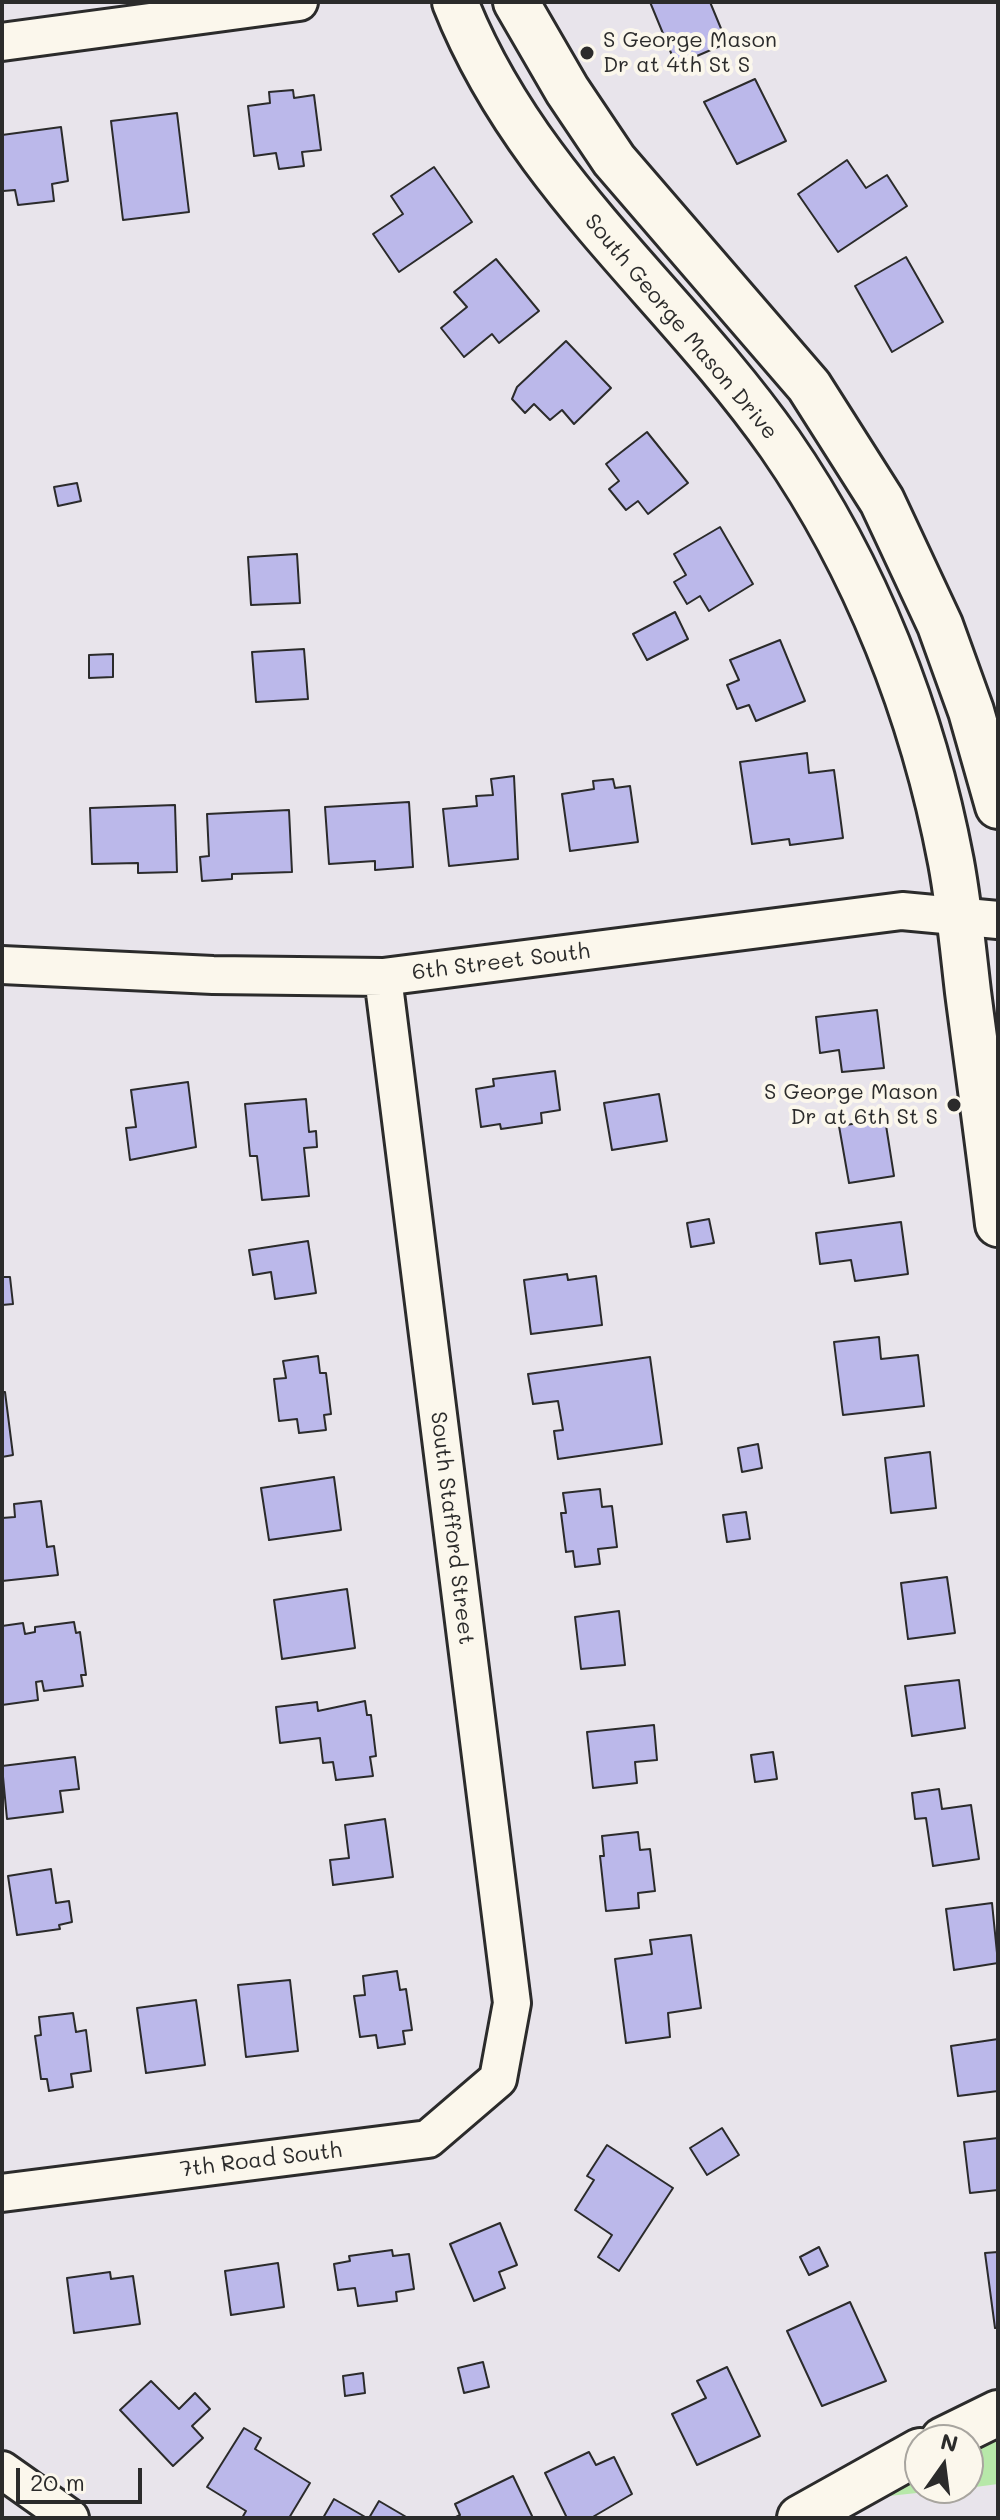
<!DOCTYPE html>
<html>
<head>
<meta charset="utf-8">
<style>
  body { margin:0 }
  #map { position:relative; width:1000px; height:2520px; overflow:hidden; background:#e8e4eb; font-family:Mali,sans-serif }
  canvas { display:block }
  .frame { position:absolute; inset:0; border:4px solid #2b2b2b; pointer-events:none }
  .north { position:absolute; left:904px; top:2424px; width:80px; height:80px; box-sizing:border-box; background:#fbf7ec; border:2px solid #a8a59f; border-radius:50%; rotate:14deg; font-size:22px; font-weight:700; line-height:32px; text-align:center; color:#2b2b2b }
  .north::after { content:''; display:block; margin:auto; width:28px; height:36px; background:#2b2b2b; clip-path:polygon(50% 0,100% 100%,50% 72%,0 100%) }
  .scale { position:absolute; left:16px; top:2468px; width:126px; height:36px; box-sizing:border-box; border:4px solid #2b2b2b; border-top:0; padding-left:10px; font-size:24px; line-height:28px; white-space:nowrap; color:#2b2b2b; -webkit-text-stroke:6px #fbf7ec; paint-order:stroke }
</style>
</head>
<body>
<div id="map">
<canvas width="1000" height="2520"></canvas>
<div class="frame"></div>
<div class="north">N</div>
<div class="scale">20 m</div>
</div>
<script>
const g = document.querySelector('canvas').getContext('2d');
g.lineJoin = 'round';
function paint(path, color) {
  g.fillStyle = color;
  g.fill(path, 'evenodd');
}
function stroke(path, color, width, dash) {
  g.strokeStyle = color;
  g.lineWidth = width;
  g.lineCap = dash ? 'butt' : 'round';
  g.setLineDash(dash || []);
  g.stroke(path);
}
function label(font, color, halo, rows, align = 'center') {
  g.font = font + ' Mali,sans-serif';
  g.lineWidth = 8;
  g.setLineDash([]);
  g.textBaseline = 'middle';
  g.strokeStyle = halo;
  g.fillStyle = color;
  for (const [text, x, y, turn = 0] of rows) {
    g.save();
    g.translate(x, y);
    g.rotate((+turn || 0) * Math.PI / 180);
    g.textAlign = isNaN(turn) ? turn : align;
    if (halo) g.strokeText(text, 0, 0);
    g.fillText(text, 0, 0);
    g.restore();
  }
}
paint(new Path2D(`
  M 998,2435 L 998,2484 L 968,2488 L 968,2449 Z
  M 920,2472 L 920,2488 L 963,2488 L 889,2496 L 886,2487 Z`), '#b7e8a9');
const building = new Path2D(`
  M 650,2 L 710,2 L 727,43 L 676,65 Z
  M 755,79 L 786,141 L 737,164 L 704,102 Z
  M 293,90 L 294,98 L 314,95 L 321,150 L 302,152 L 304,166 L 279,169 L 276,153 L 254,156 L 248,106 L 270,103 L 269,92 Z
  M 177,113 L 189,212 L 123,220 L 111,121 Z
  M 61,127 L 68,181 L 52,184 L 54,201 L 18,205 L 15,190 L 3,191 L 2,135 Z
  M 847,160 L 866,188 L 887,175 L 907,206 L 838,252 L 798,194 Z
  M 434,167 L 472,222 L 399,272 L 373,234 L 403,214 L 391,196 Z
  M 906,257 L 943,322 L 892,352 L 855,286 Z
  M 496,259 L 539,311 L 499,343 L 492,334 L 464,357 L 441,328 L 467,307 L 454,292 Z
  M 566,341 L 611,388 L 574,424 L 562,410 L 550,420 L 534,404 L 525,413 L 512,399 L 517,387 Z
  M 647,432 L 688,483 L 648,514 L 638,501 L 626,510 L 609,489 L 619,481 L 606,464 Z
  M 77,483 L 81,501 L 58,506 L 54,487 Z
  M 720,527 L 753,584 L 709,611 L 700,596 L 687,604 L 674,582 L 686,575 L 674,554 Z
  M 297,554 L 300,603 L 251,605 L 248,557 Z
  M 675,612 L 688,639 L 647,660 L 633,634 Z
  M 780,640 L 805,701 L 756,721 L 749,705 L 737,709 L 727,685 L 739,680 L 730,660 Z
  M 304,649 L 308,699 L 256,702 L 252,652 Z
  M 113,654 L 113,677 L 89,678 L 89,655 Z
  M 807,753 L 809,773 L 834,770 L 843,838 L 790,845 L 789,839 L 752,844 L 740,762 Z
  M 514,776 L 518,859 L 449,866 L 443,809 L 477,806 L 476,796 L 493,795 L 491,779 Z
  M 613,779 L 615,788 L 630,786 L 638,842 L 570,851 L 562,794 L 594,789 L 593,781 Z
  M 409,802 L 413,867 L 375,870 L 375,861 L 329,864 L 325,807 Z
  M 175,805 L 177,872 L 138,873 L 138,863 L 92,864 L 90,808 Z
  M 289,810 L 292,872 L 232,874 L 232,879 L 202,881 L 200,857 L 209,856 L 207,814 Z
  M 877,1010 L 884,1068 L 842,1072 L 839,1050 L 820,1053 L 816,1017 Z
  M 555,1071 L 560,1110 L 541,1113 L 542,1123 L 501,1129 L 500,1124 L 481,1127 L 476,1089 L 494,1086 L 493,1079 Z
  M 188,1082 L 196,1147 L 130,1160 L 126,1128 L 136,1127 L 131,1090 Z
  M 659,1094 L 667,1141 L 612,1150 L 604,1103 Z
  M 306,1099 L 309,1132 L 316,1131 L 317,1147 L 304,1148 L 309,1196 L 262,1200 L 257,1156 L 250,1156 L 245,1104 Z
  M 885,1119 L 894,1176 L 849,1183 L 839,1126 Z
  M 709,1219 L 714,1243 L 691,1247 L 687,1223 Z
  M 901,1222 L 908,1274 L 855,1281 L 851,1260 L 820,1264 L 816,1233 Z
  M 308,1241 L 316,1293 L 275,1299 L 271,1272 L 253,1275 L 249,1250 Z
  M 567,1274 L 568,1280 L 596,1276 L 602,1325 L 531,1334 L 524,1280 Z
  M 2,1277 L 10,1277 L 13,1304 L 2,1305 Z
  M 879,1337 L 881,1359 L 918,1355 L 924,1406 L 843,1415 L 834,1342 Z
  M 318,1356 L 320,1373 L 326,1373 L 331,1414 L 324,1415 L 326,1430 L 299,1433 L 297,1419 L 279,1421 L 274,1379 L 286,1378 L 283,1361 Z
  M 650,1357 L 662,1444 L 558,1459 L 554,1431 L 563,1430 L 558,1401 L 533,1404 L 528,1374 Z
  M 2,1392 L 5,1392 L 13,1455 L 2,1457 Z
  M 758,1444 L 762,1468 L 742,1472 L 738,1448 Z
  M 930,1452 L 936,1508 L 891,1513 L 885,1458 Z
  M 334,1477 L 341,1530 L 269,1540 L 261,1488 Z
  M 600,1489 L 602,1507 L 612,1506 L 617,1547 L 598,1549 L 600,1564 L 575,1567 L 573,1551 L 566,1552 L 561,1513 L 566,1513 L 563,1493 Z
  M 41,1501 L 47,1547 L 54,1546 L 58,1575 L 2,1581 L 2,1518 L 15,1517 L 14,1504 Z
  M 746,1512 L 750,1539 L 727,1542 L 723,1515 Z
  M 947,1577 L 955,1633 L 908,1639 L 901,1583 Z
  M 347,1589 L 355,1648 L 282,1659 L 274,1600 Z
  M 619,1611 L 625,1665 L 581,1669 L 575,1617 Z
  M 74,1622 L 76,1633 L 80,1632 L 86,1675 L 81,1675 L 83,1686 L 44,1691 L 42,1681 L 36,1682 L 38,1700 L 2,1705 L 2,1626 L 23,1623 L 25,1634 L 35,1632 L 35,1627 Z
  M 959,1680 L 965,1728 L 912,1736 L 905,1686 Z
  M 365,1701 L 367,1715 L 371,1715 L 376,1756 L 370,1757 L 373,1776 L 336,1780 L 333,1762 L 323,1763 L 320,1738 L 280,1743 L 276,1707 L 317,1702 L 318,1711 Z
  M 654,1725 L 657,1760 L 635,1762 L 637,1783 L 593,1788 L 587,1732 Z
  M 773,1752 L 777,1779 L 755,1782 L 751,1755 Z
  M 75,1757 L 79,1789 L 60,1791 L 63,1812 L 7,1819 L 2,1766 Z
  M 939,1789 L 942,1809 L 971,1805 L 979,1859 L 933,1866 L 926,1818 L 915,1819 L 912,1793 Z
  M 385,1819 L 393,1877 L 333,1885 L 330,1860 L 349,1858 L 345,1825 Z
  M 638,1832 L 640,1850 L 650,1849 L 655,1891 L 638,1893 L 639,1908 L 606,1911 L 600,1856 L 604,1856 L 602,1836 Z
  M 51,1869 L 56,1903 L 69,1901 L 72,1922 L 59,1925 L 60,1929 L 17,1935 L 8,1876 Z
  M 992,1903 L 998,1963 L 954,1970 L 946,1909 Z
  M 691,1935 L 701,2008 L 668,2013 L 670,2037 L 626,2043 L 615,1959 L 652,1954 L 650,1940 Z
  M 397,1971 L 400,1990 L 406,1989 L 412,2030 L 403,2031 L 405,2044 L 378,2048 L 376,2035 L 360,2037 L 354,1996 L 365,1995 L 363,1976 Z
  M 290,1980 L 298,2051 L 246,2057 L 238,1985 Z
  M 196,2000 L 205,2065 L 146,2073 L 137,2008 Z
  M 73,2013 L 76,2032 L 86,2030 L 91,2071 L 71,2074 L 73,2087 L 49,2091 L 47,2079 L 41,2079 L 35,2036 L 41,2035 L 39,2017 Z
  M 998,2039 L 998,2091 L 958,2096 L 951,2046 Z
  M 722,2128 L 739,2155 L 707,2175 L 690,2148 Z
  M 998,2138 L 998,2190 L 970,2193 L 964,2142 Z
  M 607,2145 L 673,2188 L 619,2271 L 598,2257 L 612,2235 L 575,2210 L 594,2180 L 587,2176 Z
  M 500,2223 L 517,2265 L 499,2272 L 505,2288 L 474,2301 L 450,2244 Z
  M 819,2247 L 828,2266 L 809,2275 L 800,2257 Z
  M 392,2250 L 393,2256 L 409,2254 L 414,2289 L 396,2292 L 397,2301 L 358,2306 L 355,2288 L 338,2290 L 334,2264 L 350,2261 L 349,2256 Z
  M 998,2252 L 998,2328 L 995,2328 L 985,2253 Z
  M 278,2263 L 284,2307 L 231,2315 L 225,2271 Z
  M 110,2272 L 111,2279 L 133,2276 L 140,2324 L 74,2333 L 67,2278 Z
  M 850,2302 L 886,2381 L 822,2406 L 787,2331 Z
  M 483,2362 L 489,2387 L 464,2393 L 458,2368 Z
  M 727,2367 L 760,2436 L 697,2465 L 672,2414 L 706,2398 L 697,2381 Z
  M 363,2373 L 365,2393 L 345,2396 L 343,2376 Z
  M 151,2381 L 179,2409 L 195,2393 L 210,2409 L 192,2426 L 203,2438 L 173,2466 L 120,2410 Z
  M 244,2428 L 261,2438 L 255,2449 L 310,2483 L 289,2518 L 242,2518 L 246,2511 L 207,2487 Z
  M 589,2452 L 596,2465 L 614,2457 L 632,2494 L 591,2518 L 567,2518 L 545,2473 Z
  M 513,2476 L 533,2518 L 454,2518 L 460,2515 L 455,2504 Z
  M 334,2499 L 367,2518 L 323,2518 Z
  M 379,2501 L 408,2518 L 369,2518 Z`);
paint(building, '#bbb8ea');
stroke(building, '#2b2b2b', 2);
const street = new Path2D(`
  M 2,42 L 299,2
  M 2,965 L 213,975 L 383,977 L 902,911 L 998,920
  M 2,2193 L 428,2139 L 498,2079 L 512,2003 L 383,977
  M 2,2470 L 70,2518`);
const secondary = new Path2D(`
  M 455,2 C 525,180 674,293 780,444 C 866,568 923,714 951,862 C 959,905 963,949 968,992 C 978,1069 989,1147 998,1224
  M 516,2 L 567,90 L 614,160 L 809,386 L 882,501 L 940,625 L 971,711 L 998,806
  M 943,2440 L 998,2413
  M 800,2518 L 920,2451`);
stroke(street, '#2b2b2b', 42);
stroke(secondary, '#2b2b2b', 50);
stroke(street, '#fbf7ec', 36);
stroke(secondary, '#fbf7ec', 44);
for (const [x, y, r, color] of [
  [587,53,8,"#2b2b2b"],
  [954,1105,8,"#2b2b2b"]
]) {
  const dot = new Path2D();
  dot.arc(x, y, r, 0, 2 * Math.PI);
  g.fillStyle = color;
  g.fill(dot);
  stroke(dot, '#fbf7ec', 3);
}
label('22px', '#2b2b2b', '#fbf7ec', [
  ["S George Mason",603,40],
  ["Dr at 4th St S",603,65],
  ["S George Mason",938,1092,"right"],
  ["Dr at 6th St S",938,1117,"right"]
], 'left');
label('22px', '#2b2b2b', '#fbf7ec', [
  ["South George Mason Drive",681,327,50],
  ["6th Street South",501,962,-7],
  ["South Stafford Street",452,1528,83],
  ["7th Road South",261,2160,-7]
]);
</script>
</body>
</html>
